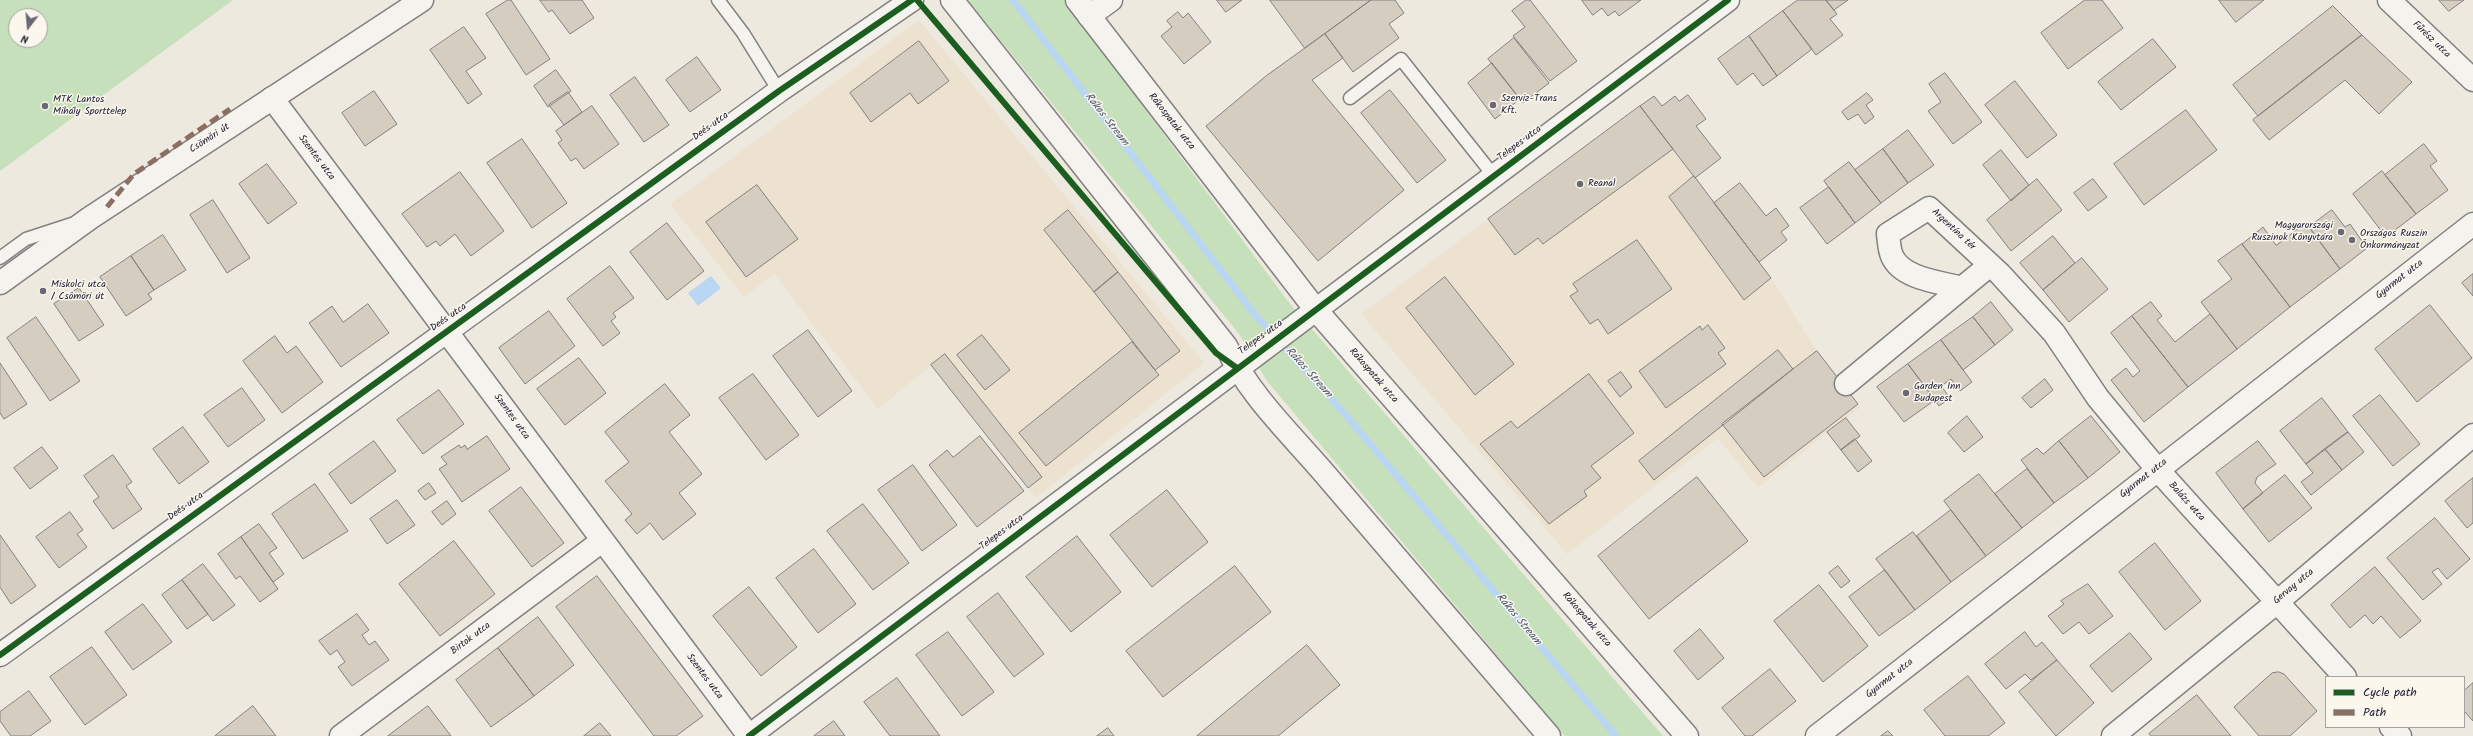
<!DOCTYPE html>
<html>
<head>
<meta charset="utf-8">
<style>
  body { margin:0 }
  #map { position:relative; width:2473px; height:736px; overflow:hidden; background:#eee9df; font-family:Kalam,sans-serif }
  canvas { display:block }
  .legend { position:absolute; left:2325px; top:676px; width:140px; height:52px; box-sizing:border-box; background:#fbf7ec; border:1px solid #a4a2a5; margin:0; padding:5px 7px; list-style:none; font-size:12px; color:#22223b }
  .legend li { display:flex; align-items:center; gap:8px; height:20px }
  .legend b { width:20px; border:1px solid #a4a2a5 }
  .north { position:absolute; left:8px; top:8px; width:40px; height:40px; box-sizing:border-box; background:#fbf7ec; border:1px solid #a4a2a5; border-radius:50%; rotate:196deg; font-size:11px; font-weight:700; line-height:16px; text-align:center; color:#22223b }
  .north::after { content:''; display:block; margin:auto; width:14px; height:18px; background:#696874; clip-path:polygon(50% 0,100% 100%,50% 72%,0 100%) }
</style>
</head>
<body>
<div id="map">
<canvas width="2473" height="736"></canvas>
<ul class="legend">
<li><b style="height:5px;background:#1b5e20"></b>Cycle path</li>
<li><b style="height:5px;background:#8d6e63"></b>Path</li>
</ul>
<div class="north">N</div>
</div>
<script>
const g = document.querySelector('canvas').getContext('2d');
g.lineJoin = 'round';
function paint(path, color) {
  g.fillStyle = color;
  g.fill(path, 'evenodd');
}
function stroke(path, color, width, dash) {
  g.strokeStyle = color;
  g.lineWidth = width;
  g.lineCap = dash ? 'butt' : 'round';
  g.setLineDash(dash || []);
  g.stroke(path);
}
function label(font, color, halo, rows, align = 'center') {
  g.font = font + ' Kalam,sans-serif';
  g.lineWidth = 3;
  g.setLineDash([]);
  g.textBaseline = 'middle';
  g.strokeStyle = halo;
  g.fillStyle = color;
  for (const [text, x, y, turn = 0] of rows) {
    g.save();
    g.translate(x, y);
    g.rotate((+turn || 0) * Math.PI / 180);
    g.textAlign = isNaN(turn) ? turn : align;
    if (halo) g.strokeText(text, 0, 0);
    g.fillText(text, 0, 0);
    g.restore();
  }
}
paint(new Path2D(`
  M 919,20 L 1204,363 L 1036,498 L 932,365 L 878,409 L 774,274 L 744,297 L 670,204 Z
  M 1640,106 L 1771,278 L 1817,351 L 1859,408 L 1758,488 L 1718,438 L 1567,554 L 1361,314 Z`), '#ede2cf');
paint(new Path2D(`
  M 0,0 L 233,0 L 0,171 ZM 16,16 L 40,16 L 40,40 L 16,40 Z
  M 968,0 L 1064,0 L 1287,300 L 1663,736 L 1565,736 L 1267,381 L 1239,334 Z`), '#c5e0ba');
paint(new Path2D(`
  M 711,276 L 721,288 L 698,306 L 688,293 Z`), '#b9d6f3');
stroke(new Path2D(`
  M 1013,0 L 1256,316 L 1344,413 L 1616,736`), '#b9d6f3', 7);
const building = new Path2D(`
  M 508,0 L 511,0 L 550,59 L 526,75 L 486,14 Z
  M 540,0 L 582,0 L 594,18 L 570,34 L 552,10 L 549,12 Z
  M 1217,0 L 1242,0 L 1226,12 Z
  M 1270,0 L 1371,0 L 1305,48 Z
  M 1371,0 L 1395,0 L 1404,13 L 1389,24 L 1399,38 L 1353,72 L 1325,34 Z
  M 1526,0 L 1530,0 L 1577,61 L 1550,81 L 1513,36 L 1525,27 L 1512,11 Z
  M 1582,0 L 1641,0 L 1619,16 L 1615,11 L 1608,16 L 1602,8 L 1593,15 Z
  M 1798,0 L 1826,0 L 1837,14 L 1830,19 L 1843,35 L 1816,55 L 1783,11 Z
  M 1826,0 L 1848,0 L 1834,10 Z
  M 2085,0 L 2102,0 L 2123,28 L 2068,69 L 2041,33 Z
  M 2219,0 L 2264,0 L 2236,22 Z
  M 2439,0 L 2464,0 L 2449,11 Z
  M 2333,6 L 2362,35 L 2258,116 L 2233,85 Z
  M 1783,11 L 1812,49 L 1777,76 L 1749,36 Z
  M 1178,12 L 1183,18 L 1188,13 L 1211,42 L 1184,64 L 1161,36 L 1172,27 L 1167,21 Z
  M 464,27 L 486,58 L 466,71 L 482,94 L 468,104 L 430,50 Z
  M 1325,34 L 1343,58 L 1312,80 L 1404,190 L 1318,261 L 1206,126 L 1266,76 Z
  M 2362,35 L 2412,82 L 2379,114 L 2345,80 L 2269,140 L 2253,120 Z
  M 1749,36 L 1777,76 L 1763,86 L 1753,73 L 1737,85 L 1718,59 Z
  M 1514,38 L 1549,83 L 1523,103 L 1488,59 Z
  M 2153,39 L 2176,67 L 2121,110 L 2098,82 Z
  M 919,41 L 949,81 L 918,104 L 910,93 L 871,122 L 850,93 Z
  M 697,57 L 721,90 L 690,112 L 666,80 Z
  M 1492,63 L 1520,99 L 1495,119 L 1468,83 Z
  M 556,70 L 571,91 L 548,107 L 534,86 Z
  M 1945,73 L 1982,122 L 1953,144 L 1928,111 L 1941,102 L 1929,84 Z
  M 635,77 L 669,125 L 644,142 L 610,95 Z
  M 2015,81 L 2057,135 L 2027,158 L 1985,105 Z
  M 1390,90 L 1446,160 L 1417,183 L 1361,113 Z
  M 374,91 L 397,124 L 365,146 L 342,113 Z
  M 568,92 L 582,112 L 564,125 L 549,105 Z
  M 1867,93 L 1873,100 L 1866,105 L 1874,117 L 1865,124 L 1858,114 L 1848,120 L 1842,112 Z
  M 1688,95 L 1706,119 L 1696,126 L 1721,158 L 1695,178 L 1640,106 L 1654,96 L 1662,106 L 1675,96 L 1679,101 Z
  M 592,106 L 619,144 L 584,169 L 576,158 L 571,161 L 558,143 L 562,140 L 556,131 Z
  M 1640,106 L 1673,149 L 1543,244 L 1538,238 L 1515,255 L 1488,219 Z
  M 2186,110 L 2217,150 L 2144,205 L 2114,164 Z
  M 1908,130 L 1934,165 L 1908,183 L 1883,149 Z
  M 522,139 L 567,203 L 532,228 L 487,163 Z
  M 2424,144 L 2437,161 L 2430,166 L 2448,190 L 2416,214 L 2385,175 Z
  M 1883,149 L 1908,183 L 1881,203 L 1855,170 Z
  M 2001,150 L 2029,185 L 2011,201 L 1983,165 Z
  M 1849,162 L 1881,203 L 1855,223 L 1824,181 Z
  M 267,164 L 297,203 L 268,224 L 239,184 Z
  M 2382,171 L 2416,214 L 2386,237 L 2353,194 Z
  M 460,172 L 504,231 L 471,256 L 455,234 L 440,246 L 436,241 L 427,247 L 402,214 Z
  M 1694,176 L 1771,278 L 1744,300 L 1669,197 Z
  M 2037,179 L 2062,210 L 2011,251 L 1987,220 Z
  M 2093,179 L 2107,197 L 2088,211 L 2074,193 Z
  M 1740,183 L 1766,216 L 1776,208 L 1789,226 L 1781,232 L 1787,240 L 1759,262 L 1714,203 Z
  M 757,185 L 798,239 L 746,277 L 706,222 Z
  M 1829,187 L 1855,223 L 1827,244 L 1800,208 Z
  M 213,200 L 250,258 L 227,273 L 190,215 Z
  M 1068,210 L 1118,272 L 1094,292 L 1044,230 Z
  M 2332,210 L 2345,227 L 2350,224 L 2367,248 L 2340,269 L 2309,227 Z
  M 667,223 L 704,271 L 667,300 L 630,252 Z
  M 2306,223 L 2340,269 L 2290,307 L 2242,244 L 2263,227 L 2276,245 Z
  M 163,235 L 186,270 L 154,290 L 131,256 Z
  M 2053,236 L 2075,263 L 2043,290 L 2020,263 Z
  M 1637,240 L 1672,289 L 1608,334 L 1598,319 L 1590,324 L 1570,296 L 1578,291 L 1573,284 Z
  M 2242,244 L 2290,307 L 2237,349 L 2201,302 L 2232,279 L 2218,261 Z
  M 131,256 L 154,290 L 148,294 L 152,299 L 126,316 L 100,277 Z
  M 2082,258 L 2108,289 L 2069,322 L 2043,290 Z
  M 610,266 L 634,298 L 613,313 L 616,317 L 611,321 L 620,333 L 603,346 L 567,299 Z
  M 1118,272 L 1180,351 L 1155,370 L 1094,292 Z
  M 2473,274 L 2473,296 L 2462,283 Z
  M 1445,277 L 1514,364 L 1475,395 L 1406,308 Z
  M 79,288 L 104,325 L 79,341 L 54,304 Z
  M 1991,302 L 2013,330 L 1995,345 L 1973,317 Z
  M 2151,302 L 2162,316 L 2157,320 L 2175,342 L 2210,314 L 2237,349 L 2188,387 L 2132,316 Z
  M 368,304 L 389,333 L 341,367 L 309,323 L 332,306 L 343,322 Z
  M 2430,305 L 2472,358 L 2417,402 L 2375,349 Z
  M 549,311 L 575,346 L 525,384 L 499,348 Z
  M 2132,316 L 2188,387 L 2144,422 L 2111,380 L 2126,368 L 2133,377 L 2140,371 L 2111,333 Z
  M 36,317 L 80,381 L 50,401 L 7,338 Z
  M 1973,317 L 1995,345 L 1963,370 L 1941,340 Z
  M 1708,325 L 1725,348 L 1718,353 L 1726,364 L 1666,408 L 1639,371 L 1700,326 L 1702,330 Z
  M 808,330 L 852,391 L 818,417 L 773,356 Z
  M 982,335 L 1010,370 L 985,390 L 957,355 Z
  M 275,336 L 287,353 L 296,346 L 323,382 L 282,413 L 243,361 Z
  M 1941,340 L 1972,382 L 1960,391 L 1951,379 L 1941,386 L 1950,398 L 1939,406 L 1908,364 Z
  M 1132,342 L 1159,375 L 1046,466 L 1019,433 Z
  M 1778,350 L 1793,369 L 1654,480 L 1639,461 Z
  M 1817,351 L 1858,404 L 1764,477 L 1722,424 Z
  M 945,354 L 1042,477 L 1028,488 L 931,365 Z
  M 579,358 L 606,393 L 565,425 L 537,389 Z
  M 0,363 L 27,404 L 4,419 L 0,413 Z
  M 1908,364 L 1935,400 L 1904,422 L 1877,387 Z
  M 1621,372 L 1632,387 L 1620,397 L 1608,381 Z
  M 753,374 L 799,435 L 766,460 L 719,398 Z
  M 1589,374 L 1634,433 L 1591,466 L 1601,478 L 1584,491 L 1587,496 L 1549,524 L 1480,444 L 1511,421 L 1517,428 Z
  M 2045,379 L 2053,390 L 2031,408 L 2022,398 Z
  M 665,384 L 690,415 L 669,432 L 702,474 L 679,493 L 696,514 L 663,540 L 650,523 L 637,534 L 625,520 L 632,514 L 605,481 L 629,462 L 605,432 Z
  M 242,388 L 265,420 L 228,447 L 204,415 Z
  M 439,390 L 464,424 L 423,454 L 397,420 Z
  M 2380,395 L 2420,444 L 2393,466 L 2353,416 Z
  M 2322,398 L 2348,432 L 2306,464 L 2280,431 Z
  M 1967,416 L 1983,437 L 1964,452 L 1948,433 Z
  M 2091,416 L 2120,452 L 2088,478 L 2059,441 Z
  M 1846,418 L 1860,436 L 1841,450 L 1827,432 Z
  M 183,427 L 209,462 L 179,484 L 153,449 Z
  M 2348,432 L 2364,452 L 2342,470 L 2325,449 Z
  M 487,436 L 510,469 L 462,502 L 439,469 L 447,464 L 441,457 L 459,445 L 461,448 L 465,445 L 467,449 Z
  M 980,436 L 1024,491 L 977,527 L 929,465 L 947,450 L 953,457 Z
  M 1855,439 L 1872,461 L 1858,472 L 1841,450 Z
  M 374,441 L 396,471 L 351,504 L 329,474 Z
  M 2059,441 L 2088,478 L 2054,503 L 2021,460 L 2037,448 L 2043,454 Z
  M 2258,441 L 2276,464 L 2257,477 L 2255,483 L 2263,493 L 2243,509 L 2216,473 Z
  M 42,447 L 58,468 L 30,489 L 14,468 Z
  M 2325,449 L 2342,470 L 2311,495 L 2301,482 L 2313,473 L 2306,464 Z
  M 113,455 L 132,482 L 126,486 L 142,509 L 113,529 L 93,501 L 99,497 L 84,476 Z
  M 913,465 L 957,525 L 922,551 L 878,490 Z
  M 2027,469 L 2054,503 L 2022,528 L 1995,494 Z
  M 1979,474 L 2022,528 L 1986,556 L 1944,501 Z
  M 2285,475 L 2312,508 L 2269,542 L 2243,509 Z
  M 1697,477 L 1748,541 L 1649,619 L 1598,556 Z
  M 2473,478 L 2473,523 L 2467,528 L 2445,501 Z
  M 429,483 L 436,493 L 425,500 L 418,491 Z
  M 315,484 L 348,531 L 303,559 L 272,514 Z
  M 521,487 L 564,543 L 532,567 L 489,511 Z
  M 1167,490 L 1208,542 L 1152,587 L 1110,535 Z
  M 397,500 L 415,525 L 387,544 L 370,519 Z
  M 447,501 L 456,514 L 442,525 L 432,512 Z
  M 863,504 L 909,563 L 873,590 L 827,531 Z
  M 1951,510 L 1986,556 L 1951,582 L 1917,536 Z
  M 70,512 L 83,530 L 77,534 L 87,547 L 59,568 L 36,537 Z
  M 2435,518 L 2470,559 L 2447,579 L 2438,568 L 2432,572 L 2442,584 L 2423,600 L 2387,558 Z
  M 259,524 L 277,548 L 269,553 L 284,574 L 273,582 L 241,537 Z
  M 1913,532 L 1951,582 L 1915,610 L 1876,559 Z
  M 0,535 L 36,586 L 11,604 L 0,587 Z
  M 1077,536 L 1121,592 L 1071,632 L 1026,577 Z
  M 241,537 L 278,589 L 260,602 L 240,576 L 236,579 L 218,554 Z
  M 454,541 L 495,594 L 440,636 L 399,584 Z
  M 2155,543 L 2201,601 L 2165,630 L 2119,572 Z
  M 814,549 L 856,604 L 818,633 L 776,578 Z
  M 203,564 L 235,605 L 213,621 L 182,580 Z
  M 1235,566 L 1271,612 L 1163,697 L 1126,651 Z
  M 1838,566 L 1850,581 L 1841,588 L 1829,573 Z
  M 2375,567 L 2421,621 L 2400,638 L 2381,616 L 2373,624 L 2365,615 L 2350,628 L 2331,605 Z
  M 1885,570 L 1915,610 L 1879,636 L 1849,597 Z
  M 597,576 L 703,716 L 676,736 L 654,736 L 556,607 Z
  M 182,580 L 208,614 L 187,629 L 162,595 Z
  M 2088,584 L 2113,616 L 2089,634 L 2079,622 L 2063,634 L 2048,616 L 2064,604 L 2061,601 Z
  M 1819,585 L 1868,646 L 1823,682 L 1774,621 Z
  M 749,587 L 797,647 L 761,676 L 713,616 Z
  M 998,593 L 1044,654 L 1014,677 L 967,617 Z
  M 143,604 L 172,642 L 133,670 L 105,632 Z
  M 357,614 L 369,630 L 362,635 L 369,645 L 375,641 L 389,660 L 352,686 L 338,667 L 345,662 L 337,650 L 330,655 L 319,641 Z
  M 538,617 L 574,665 L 534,696 L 498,648 Z
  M 1700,629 L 1724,658 L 1698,680 L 1674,651 Z
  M 948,632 L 994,692 L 962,716 L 916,655 Z
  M 2025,632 L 2036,647 L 2042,642 L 2057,660 L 2031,680 L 2025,674 L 2006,689 L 1985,664 Z
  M 2130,633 L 2152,659 L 2112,692 L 2090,666 Z
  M 1307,645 L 1340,685 L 1278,736 L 1197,736 Z
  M 92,647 L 127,695 L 85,725 L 50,677 Z
  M 498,648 L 534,696 L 491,727 L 456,680 Z
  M 2057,660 L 2094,703 L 2056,736 L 2019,692 Z
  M 1770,669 L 1796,701 L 1752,736 L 1745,736 L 1722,708 Z
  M 2279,672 L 2284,674 L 2317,711 L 2290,736 L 2259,736 L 2234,707 L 2272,673 Z
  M 1968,676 L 2005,723 L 1988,736 L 1945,736 L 1924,710 Z
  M 897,678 L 940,736 L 890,736 L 864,702 Z
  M 2473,683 L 2473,721 L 2464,711 L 2464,691 Z
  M 29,691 L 51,721 L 30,736 L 11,736 L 0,721 L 0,712 Z
  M 2197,695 L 2231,736 L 2151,736 L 2149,734 Z
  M 253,706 L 276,736 L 215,736 Z
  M 428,706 L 451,736 L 388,736 Z
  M 834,721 L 845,736 L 814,736 Z
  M 600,723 L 611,736 L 584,736 Z
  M 1108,728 L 1114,736 L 1097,736 Z
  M 1888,731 L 1893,736 L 1881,736 Z`);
paint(building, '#d5cec0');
stroke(building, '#828080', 1);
const lane = new Path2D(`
  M 718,0 L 743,33 L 779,91
  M 1350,98 L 1401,59 L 1494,176
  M 0,258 L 26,239 L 72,224`);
const street = new Path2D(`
  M 952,0 L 1226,346 C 1250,397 1294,437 1330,480 C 1403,565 1476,650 1549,736
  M 2389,0 L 2473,80
  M 1089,16 L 1111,0
  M 272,98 L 749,736
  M 1990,265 L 1962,288 C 1940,282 1902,279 1892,256 C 1889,249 1889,241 1888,234 L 1929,208 L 2000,274 L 2054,333 L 2098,398 L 2157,469 L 2345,677
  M 1846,384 L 1962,288
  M 0,655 L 779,91 L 912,0
  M 2391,727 L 2400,736
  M 341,736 L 602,541
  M 1817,736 L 2473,224
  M 2113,736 L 2276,603 L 2473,435`);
const secondary = new Path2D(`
  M 1077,0 L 1316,310 L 1687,736
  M 0,283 L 90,218 L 422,0
  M 749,736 L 1728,0`);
stroke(lane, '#828080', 15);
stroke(street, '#828080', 25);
stroke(secondary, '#828080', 25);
stroke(lane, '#f5f3ee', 12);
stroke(street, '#f5f3ee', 22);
stroke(secondary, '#f5f3ee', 22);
stroke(new Path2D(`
  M 107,207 L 134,174 L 230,109`), '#8d6e63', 5, [10, 5]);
stroke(new Path2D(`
  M 917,0 L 1216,353 L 1237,368
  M 0,655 L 779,91 L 912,0
  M 749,736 L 1728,0`), '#1b5e20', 6);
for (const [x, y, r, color] of [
  [1493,105,4,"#696874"],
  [45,106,4,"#696874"],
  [1580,184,4,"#696874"],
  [2341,232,4,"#696874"],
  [2352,240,4,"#696874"],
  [43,291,4,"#696874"],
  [1906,393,4,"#696874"]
]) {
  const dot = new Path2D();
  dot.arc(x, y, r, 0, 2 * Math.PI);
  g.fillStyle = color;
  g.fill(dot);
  stroke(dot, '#fbf7ec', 1.5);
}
label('10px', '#22223b', '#fbf7ec', [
  ["Fűrész utca",2431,40,44],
  ["Rákospatak utca",1171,122,52],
  ["Deés utca",711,127,-36],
  ["Csömöri út",210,139,-33],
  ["Telepes utca",1520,144,-37],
  ["Szentes utca",316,158,53],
  ["Argentína tér",1953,230,43],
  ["Gyarmat utca",2400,280,-38],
  ["Deés utca",449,318,-35],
  ["Telepes utca",1261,338,-36],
  ["Rákospatak utca",1373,376,49],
  ["Szentes utca",511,417,54],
  ["Gyarmat utca",2144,479,-38],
  ["Balázs utca",2186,502,48],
  ["Deés utca",186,507,-36],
  ["Telepes utca",1002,533,-37],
  ["Gervay utca",2294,587,-40],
  ["Rákospatak utca",1586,620,49],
  ["Birtok utca",471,639,-37],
  ["Szentes utca",704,677,53],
  ["Gyarmat utca",1890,679,-38]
]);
label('10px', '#22223b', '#fbf7ec', [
  ["Szerviz-Trans",1501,99],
  ["Kft.",1501,111],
  ["MTK Lantos",53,100],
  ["Mihály Sporttelep",53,112],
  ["Reanal",1588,184],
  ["Magyarországi",2333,226,"right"],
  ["Ruszinok Könyvtára",2333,238,"right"],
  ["Országos Ruszin",2360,234],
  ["Önkormányzat",2360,246],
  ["Miskolci utca",51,285],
  ["/ Csömöri út",51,297],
  ["Garden Inn",1914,387],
  ["Budapest",1914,399]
], 'left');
label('italic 11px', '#485675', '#fbf7ec', [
  ["Rákos Stream",1106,120,52],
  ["Rákos Stream",1308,373,48],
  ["Rákos Stream",1518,620,50]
]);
</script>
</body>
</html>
